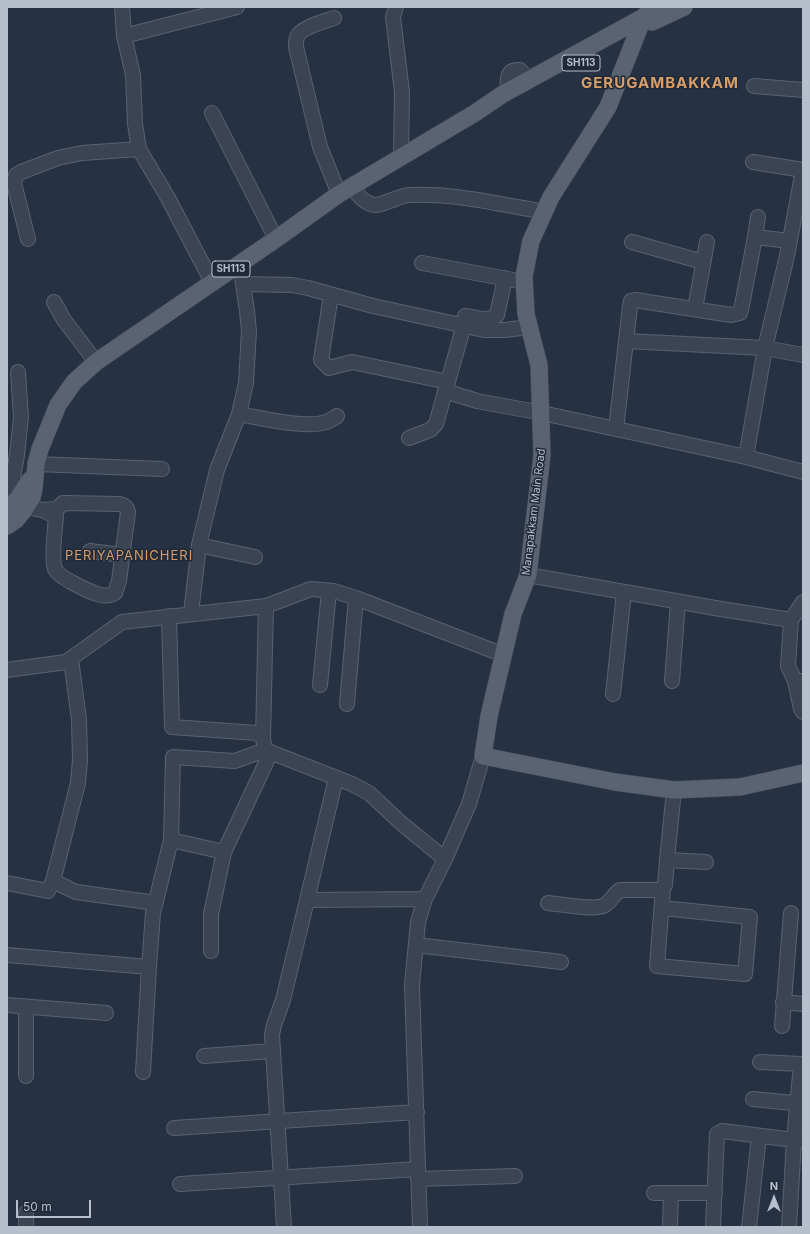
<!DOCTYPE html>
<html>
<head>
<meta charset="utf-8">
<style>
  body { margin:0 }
  #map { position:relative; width:810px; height:1234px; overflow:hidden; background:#263243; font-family:Inter,sans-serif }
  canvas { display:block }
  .frame { position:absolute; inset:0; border:8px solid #b8bfcc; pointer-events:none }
  .north { position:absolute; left:754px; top:1178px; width:40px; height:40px; -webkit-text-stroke:3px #1f2938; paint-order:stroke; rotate:0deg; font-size:11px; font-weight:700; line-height:16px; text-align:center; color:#b8bfcc }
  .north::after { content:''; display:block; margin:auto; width:14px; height:18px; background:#b8bfcc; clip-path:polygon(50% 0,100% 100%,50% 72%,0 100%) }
  .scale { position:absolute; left:16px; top:1200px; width:75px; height:18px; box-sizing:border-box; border:2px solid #b8bfcc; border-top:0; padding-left:5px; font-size:12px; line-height:14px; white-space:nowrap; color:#b8bfcc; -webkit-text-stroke:3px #1f2938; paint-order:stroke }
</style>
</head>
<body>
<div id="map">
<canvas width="810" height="1234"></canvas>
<div class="frame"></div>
<div class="north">N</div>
<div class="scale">50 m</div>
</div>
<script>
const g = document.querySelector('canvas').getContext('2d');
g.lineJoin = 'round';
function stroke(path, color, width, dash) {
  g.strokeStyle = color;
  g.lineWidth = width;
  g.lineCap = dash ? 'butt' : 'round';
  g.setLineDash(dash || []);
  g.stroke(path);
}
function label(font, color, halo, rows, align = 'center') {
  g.font = font + ' Inter,sans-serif';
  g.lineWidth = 3;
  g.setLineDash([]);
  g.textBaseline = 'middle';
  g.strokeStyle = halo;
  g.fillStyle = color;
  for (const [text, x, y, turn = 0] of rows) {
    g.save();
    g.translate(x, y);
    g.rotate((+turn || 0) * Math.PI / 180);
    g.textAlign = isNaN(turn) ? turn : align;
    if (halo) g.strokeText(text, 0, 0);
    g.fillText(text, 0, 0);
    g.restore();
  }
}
const minor = new Path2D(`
  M 122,7 L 124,36 L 133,75 L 135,124 L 139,149 L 168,198 L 212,282
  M 396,7 L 393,17 L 402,92 L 401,156
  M 334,18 C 325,21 300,28 297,37 C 296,40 296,44 296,47 L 320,147 L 339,194
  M 124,36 L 237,7
  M 754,86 L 803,90
  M 508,91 C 507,80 506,69 520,70 L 529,80
  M 212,113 L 276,239
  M 753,162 L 803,170
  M 351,186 C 358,194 363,203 374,205 C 383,206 399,195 410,195 C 454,193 500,204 544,212
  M 755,237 L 758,217
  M 28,239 L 14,183 L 16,175 L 21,172 L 58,158 L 82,153 L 139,149
  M 632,242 L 703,262
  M 422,263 L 524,282
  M 243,284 L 292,285 L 308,288 L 373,306 L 484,330 L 505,330 L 529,327
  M 331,295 L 321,360 L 329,368 L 352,362 L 448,382
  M 54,302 L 64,320 L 96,362
  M 695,309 L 707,242
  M 465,316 C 475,317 489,323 497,315 L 505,278
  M 626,341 L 630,306 L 631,301 L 635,300 L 731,315 L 740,313 L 742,305 L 755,237 L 790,241
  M 445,391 L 477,401 L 542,413 L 746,457 L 765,348 L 787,256 L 803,170
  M 239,414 C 261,418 305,429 326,422 C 330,421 334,418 337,416
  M 616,429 L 626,341 L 765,348 L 803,355
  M 409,438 L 430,430 L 436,424 L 464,325
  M 746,457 L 803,472
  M 36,464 L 162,469
  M 8,506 L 17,455 L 21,417 L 18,372
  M 26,507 L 43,510 L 56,517 C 55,528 51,560 55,569 C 58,577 88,591 97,594 C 103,596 110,596 115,593 L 119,581 L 128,512 C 127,507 123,504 118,504 L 66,503 L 63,503 L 57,509 L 43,510
  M 199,545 L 255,557
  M 90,551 L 122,555
  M 528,575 L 721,609 L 791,620 L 803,602
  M 191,613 L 199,545 L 217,470 L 239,414 L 246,383 L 249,331 L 247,311 L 240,263
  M 169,616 L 172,727 L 257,733 L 263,738 L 265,750
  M 791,620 L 788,666 L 795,681 L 803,681
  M 71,659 L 79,720 L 80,760 L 78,783 L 53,881 L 76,892 L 156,903
  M 7,670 L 66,662 L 122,622 L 266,606 L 311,589 L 334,591 L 356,598 L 504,655
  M 672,681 L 678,602
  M 795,681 L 801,709 L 803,712
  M 320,685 L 329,591
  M 613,694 L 624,592
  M 347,704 L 356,598
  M 263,738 L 266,606
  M 674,790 L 667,860 L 706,862
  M 171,840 L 173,757 L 235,761 L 265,750 L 352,784 L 369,793 L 401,823 L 445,859
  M 7,883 L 48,891 L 53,881
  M 307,900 L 336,778
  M 548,903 C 560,904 596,911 605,905 C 611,901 614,894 620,890 L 658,890 L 663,888 L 665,885 L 667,860
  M 662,908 L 750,917 L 745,974 L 657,966 L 663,888
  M 416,945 L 561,962
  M 211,951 L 211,914 L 224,852 L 271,752
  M 7,955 L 149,967 L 143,1072
  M 149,967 L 153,913 L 171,840 L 224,852
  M 783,1002 L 803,1004
  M 7,1005 L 106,1013
  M 26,1007 L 26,1076
  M 782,1026 L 791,913
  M 204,1056 L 272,1051
  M 760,1062 L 801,1064
  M 753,1099 L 803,1104
  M 174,1128 L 417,1112
  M 802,1140 L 794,1140 L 801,1064 L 803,1064
  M 418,1179 L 515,1176
  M 180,1184 L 418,1169
  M 654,1193 L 715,1193
  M 26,1227 L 26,1213
  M 284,1227 L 272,1035 L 274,1025 L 283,1000 L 307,900 L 425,899
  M 420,1227 L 412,985 L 418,922 L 425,899 L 445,859 L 469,804 L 483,756
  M 670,1227 L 671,1193
  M 713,1227 L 717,1134 L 722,1131 L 794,1140 L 789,1227
  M 749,1227 L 759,1136`);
const major = new Path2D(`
  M 644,16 L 608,107 L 551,197 L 531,241 L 524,276 L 526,314 L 539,365 L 542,455 L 528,575 L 513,614 L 489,716 L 483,756 L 615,782 L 674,790 L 740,787 L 803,773
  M 652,22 L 684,7
  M 7,507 L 17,500 L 30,480
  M 7,526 L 16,520 L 24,510 L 32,497 L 34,489 L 36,464 L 40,449 L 58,405 L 74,382 L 96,362 L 276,239 L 339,194 L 475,113 L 503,94 L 662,7`);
stroke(minor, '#596270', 16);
stroke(major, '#454d5c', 18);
stroke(minor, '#3b4453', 14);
stroke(major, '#596372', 17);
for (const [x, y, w] of [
  [581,63,38],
  [231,269,38]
]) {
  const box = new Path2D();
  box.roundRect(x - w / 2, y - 8, w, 16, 3);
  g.fillStyle = '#1f2938';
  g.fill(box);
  stroke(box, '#b8bfcc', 1);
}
label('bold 10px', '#b8bfcc', null, [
  ["SH113",581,63],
  ["SH113",231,269]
]);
label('11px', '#b8bfcc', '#1f2938', [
  ["Manapakkam Main Road",534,512,-83]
]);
g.letterSpacing = '1px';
label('13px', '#d89d68', '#1f2938', [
  ["PERIYAPANICHERI",129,556]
]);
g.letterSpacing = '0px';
g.letterSpacing = '1px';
label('bold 15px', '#d89d68', '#1f2938', [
  ["GERUGAMBAKKAM",660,83]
]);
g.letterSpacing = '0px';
</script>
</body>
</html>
